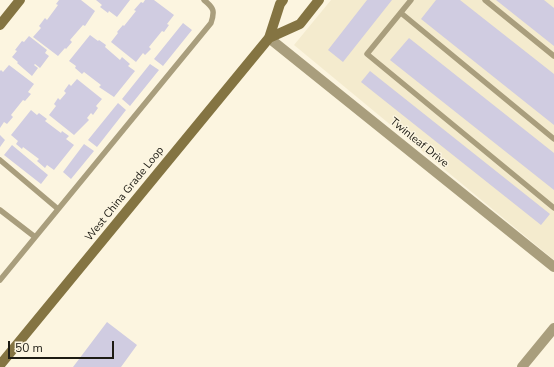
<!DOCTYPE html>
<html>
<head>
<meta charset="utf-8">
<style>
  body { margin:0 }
  #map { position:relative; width:554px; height:367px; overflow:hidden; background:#fcf5e0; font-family:"Nunito Sans",sans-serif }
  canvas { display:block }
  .scale { position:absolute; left:8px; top:341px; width:106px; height:18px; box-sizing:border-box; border:2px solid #1d1b13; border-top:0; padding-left:5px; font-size:12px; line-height:14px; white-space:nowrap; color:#1d1b13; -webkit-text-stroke:3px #fcf5e0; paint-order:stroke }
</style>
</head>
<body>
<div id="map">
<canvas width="554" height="367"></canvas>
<div class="scale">50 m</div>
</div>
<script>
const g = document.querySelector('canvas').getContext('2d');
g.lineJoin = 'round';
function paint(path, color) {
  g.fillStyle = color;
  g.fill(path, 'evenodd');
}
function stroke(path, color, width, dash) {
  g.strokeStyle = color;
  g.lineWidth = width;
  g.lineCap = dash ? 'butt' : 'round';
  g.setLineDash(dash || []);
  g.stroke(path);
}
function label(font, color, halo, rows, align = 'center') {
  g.font = font + ' "Nunito Sans",sans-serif';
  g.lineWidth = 3;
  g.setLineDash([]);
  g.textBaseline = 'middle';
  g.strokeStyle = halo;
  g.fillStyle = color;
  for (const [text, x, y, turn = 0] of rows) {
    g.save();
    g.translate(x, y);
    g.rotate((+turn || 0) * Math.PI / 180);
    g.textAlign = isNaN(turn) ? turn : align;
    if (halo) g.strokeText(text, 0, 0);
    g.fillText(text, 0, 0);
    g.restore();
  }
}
paint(new Path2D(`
  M 331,0 L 554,0 L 554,260 L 294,45 Z`), '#f4ebce');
paint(new Path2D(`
  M 59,0 L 81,0 L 95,11 L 85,26 L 83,25 L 70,40 L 72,42 L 66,49 L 65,48 L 58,56 L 33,37 L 41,28 L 39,26 L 45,18 L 47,20 L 58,5 L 56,4 Z
  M 96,0 L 130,0 L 117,17 L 109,11 L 108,13 L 100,7 L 102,5 Z
  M 145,0 L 154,0 L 174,15 L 167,24 L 169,25 L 164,32 L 162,31 L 149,47 L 151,49 L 145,55 L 143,53 L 136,62 L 111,42 L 118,33 L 117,32 L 123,25 L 124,26 L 136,11 L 134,10 L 141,2 L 143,3 Z
  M 367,0 L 392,0 L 343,62 L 328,50 Z
  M 436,0 L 460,0 L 554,74 L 554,125 L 421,19 Z
  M 496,0 L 544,0 L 554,8 L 554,46 Z
  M 183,23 L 192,30 L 163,66 L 154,59 Z
  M 90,35 L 98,41 L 99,40 L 106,45 L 105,47 L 120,60 L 122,57 L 130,64 L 128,66 L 135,71 L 114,97 L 99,87 L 101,85 L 84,72 L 82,74 L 75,68 L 76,66 L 69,61 Z
  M 29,36 L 47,50 L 45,53 L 49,56 L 40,68 L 35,64 L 34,65 L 38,68 L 32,76 L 17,63 L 18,62 L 12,57 L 17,51 L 15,50 L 22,41 L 24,42 Z
  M 409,38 L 554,153 L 554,190 L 390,60 Z
  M 150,64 L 159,70 L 130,106 L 122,99 Z
  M 9,65 L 34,84 L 28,92 L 31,94 L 25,101 L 23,100 L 11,115 L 13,117 L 7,124 L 4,122 L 0,128 L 0,71 L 1,70 L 3,72 Z
  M 370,71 L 550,214 L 541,225 L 361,82 Z
  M 77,79 L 102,99 L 96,106 L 98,108 L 93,115 L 91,113 L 87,118 L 89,120 L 74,135 L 49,115 L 56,106 L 54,104 L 58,98 L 60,100 L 66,93 L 64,91 L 69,84 L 71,86 Z
  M 118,103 L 126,110 L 97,147 L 88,140 Z
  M 31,110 L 37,115 L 39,113 L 47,119 L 45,121 L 61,133 L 62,131 L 69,136 L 66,139 L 74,145 L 54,170 L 47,165 L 45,168 L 37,161 L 39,159 L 23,147 L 22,149 L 16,144 L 18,141 L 11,135 Z
  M 0,135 L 5,140 L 0,147 Z
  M 84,144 L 94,151 L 71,179 L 63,172 Z
  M 12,145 L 48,175 L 41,184 L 4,155 Z
  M 107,322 L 137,345 L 121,367 L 73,367 Z`), '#d0cce1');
stroke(new Path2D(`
  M 411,0 L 367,54 L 554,208
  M 485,0 L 554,56
  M 401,13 L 554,139
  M 0,160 L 58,209
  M 0,210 L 35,237
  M 0,280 L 211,23 C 215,11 214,8 204,0`), '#a99e7d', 5.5);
stroke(new Path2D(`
  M 269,38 L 554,267
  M 522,367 L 554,328`), '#a99e7d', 10);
stroke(new Path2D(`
  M 0,25 L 20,0
  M 269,38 L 300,24 L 319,0
  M 0,365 L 269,38 L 280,4 L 283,0`), '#847442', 10);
label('11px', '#1d1b13', '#fcf5e0', [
  ["Twinleaf Drive",419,143,39],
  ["West China Grade Loop",125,194,-51]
]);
</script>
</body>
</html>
